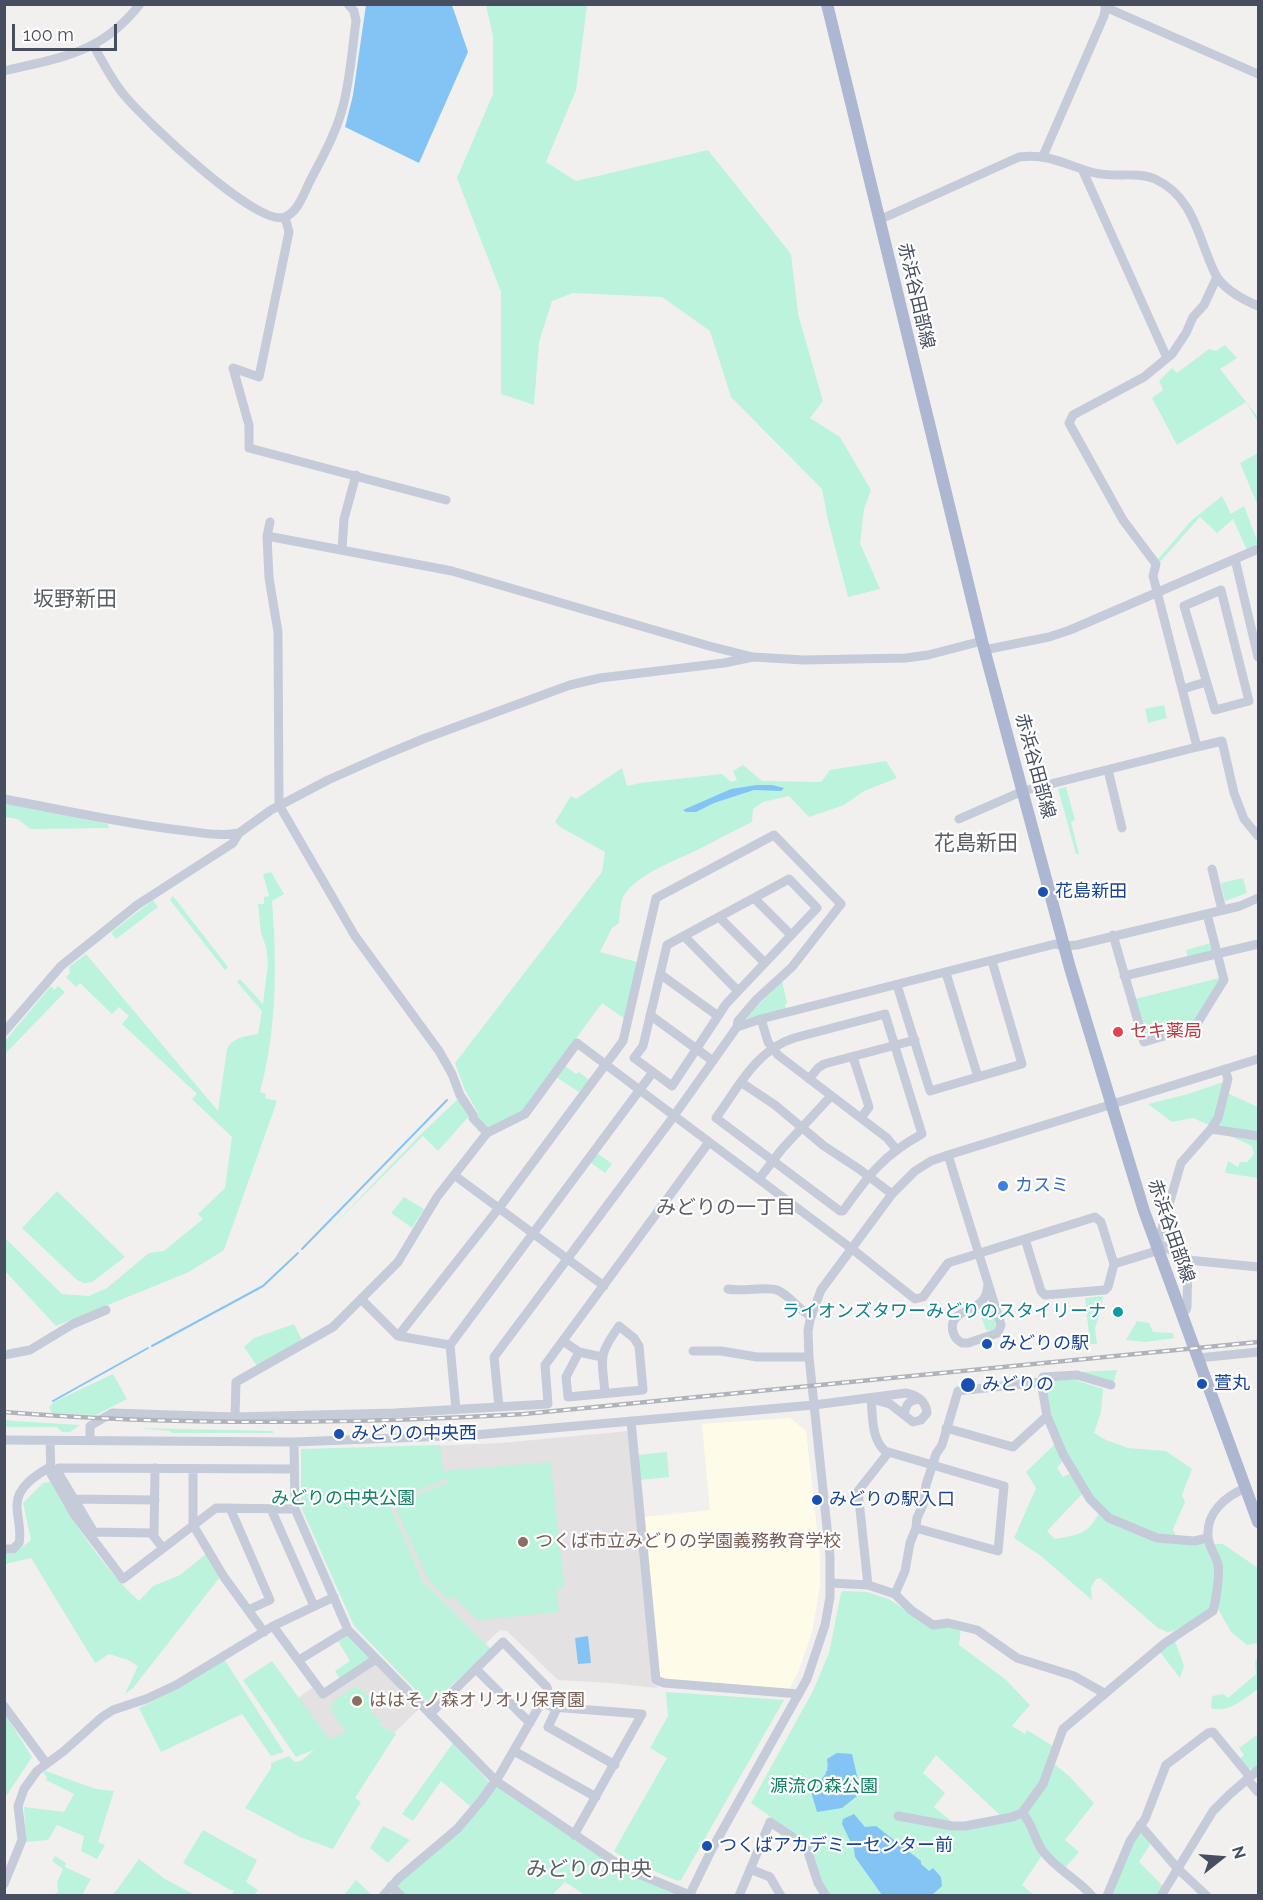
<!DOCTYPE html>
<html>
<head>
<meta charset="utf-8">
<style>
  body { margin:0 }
  #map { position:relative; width:1263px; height:1900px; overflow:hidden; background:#f2f0ef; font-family:Raleway,sans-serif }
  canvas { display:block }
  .frame { position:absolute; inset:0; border:6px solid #464e5f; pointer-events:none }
  .north { position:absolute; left:1191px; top:1828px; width:60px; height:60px; -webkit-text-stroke:4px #fff; paint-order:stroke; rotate:73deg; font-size:16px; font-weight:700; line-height:24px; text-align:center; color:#464e5f }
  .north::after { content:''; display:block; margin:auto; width:21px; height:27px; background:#464e5f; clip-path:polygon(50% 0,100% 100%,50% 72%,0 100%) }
  .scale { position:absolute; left:12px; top:24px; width:105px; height:27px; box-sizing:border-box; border:3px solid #464e5f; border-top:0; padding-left:8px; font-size:18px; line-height:21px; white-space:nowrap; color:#464e5f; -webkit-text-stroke:4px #fff; paint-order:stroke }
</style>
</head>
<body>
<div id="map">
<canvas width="1263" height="1900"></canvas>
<div class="frame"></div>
<div class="north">N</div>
<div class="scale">100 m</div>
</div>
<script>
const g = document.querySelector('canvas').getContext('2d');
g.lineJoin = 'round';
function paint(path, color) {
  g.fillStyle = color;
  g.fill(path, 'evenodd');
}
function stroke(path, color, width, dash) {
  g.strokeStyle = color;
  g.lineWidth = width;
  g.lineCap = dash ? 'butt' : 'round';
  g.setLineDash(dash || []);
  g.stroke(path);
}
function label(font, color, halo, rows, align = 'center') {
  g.font = font + ' Raleway,"Noto Sans JP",sans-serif';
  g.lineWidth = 4.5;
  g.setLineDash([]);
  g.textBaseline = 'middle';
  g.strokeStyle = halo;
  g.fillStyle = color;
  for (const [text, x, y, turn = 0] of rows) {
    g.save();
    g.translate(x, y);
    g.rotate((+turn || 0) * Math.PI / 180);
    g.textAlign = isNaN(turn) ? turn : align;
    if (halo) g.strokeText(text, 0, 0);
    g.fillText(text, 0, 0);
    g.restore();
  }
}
paint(new Path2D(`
  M 790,1418 L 806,1431 L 820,1557 L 820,1586 L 812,1632 L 799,1670 L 790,1688 L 787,1690 L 662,1680 L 659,1677 L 644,1517 L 710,1510 L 702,1424 Z`), '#fefce8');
paint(new Path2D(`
  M 629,1431 L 652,1679 L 653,1685 L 658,1686 L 657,1688 L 610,1683 L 558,1680 L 507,1631 L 500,1630 L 485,1644 L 422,1580 L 383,1490 L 382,1448 L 501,1443 Z
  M 374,1664 L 377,1665 L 420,1708 L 394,1733 L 373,1720 L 329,1740 L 298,1698 L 313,1687 L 322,1698 Z`), '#e3e1e1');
paint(new Path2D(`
  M 486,5 L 586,4 L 587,6 L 576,90 L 546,162 L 576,181 L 708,150 L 791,254 L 798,314 L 823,401 L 810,418 L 840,437 L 871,490 L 864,509 L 860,543 L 880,589 L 848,597 L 828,520 L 822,489 L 731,397 L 710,331 L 662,297 L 573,293 L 552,301 L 539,342 L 534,405 L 501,394 L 501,292 L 457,178 L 493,94 L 493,36 Z
  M 1225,345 L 1237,358 L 1220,369 L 1258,417 L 1258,422 L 1246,402 L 1177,445 L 1152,398 L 1163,390 L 1159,381 L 1172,368 L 1177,373 L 1209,349 L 1216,351 Z
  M 1258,453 L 1258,506 L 1240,463 Z
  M 1222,496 L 1231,514 L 1244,506 L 1258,543 L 1247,550 L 1233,519 L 1217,533 L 1200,517 L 1160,562 L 1158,559 L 1192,520 Z
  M 1164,705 L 1167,718 L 1148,723 L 1145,709 Z
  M 886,761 L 897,778 L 864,791 L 844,805 L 809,817 L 789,796 L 763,802 L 753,809 L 752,822 C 731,832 710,844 689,854 C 670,862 635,877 624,895 C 620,902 620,915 619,923 L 612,928 L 600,952 L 637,962 L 625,1019 L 602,1003 L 523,1111 L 490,1128 L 487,1128 L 476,1114 L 478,1113 L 465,1090 L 455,1063 L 602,872 L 605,852 L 560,827 L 555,822 L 571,796 L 576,799 L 622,768 L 627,786 L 640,783 L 722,774 L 731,782 L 737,780 L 733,771 L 743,765 L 762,781 L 821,782 L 830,770 Z
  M 1066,787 L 1075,820 L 1071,822 L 1079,854 L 1076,854 L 1058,789 Z
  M 5,803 L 108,824 L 109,828 L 30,829 L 18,819 L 5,817 Z
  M 271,872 L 284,894 L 272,901 C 277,964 277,1030 260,1092 L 266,1094 L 265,1098 L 277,1101 L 224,1250 L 189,1272 L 56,1326 L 5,1271 L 4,1237 L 62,1294 L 89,1296 L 107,1288 L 149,1253 L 164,1251 L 203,1219 L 198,1214 L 225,1188 L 232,1137 L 192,1099 L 197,1094 L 122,1024 L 129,1016 L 119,1007 L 112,1014 L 80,983 L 76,987 L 66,977 L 70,973 L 69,967 L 86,954 L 218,1111 L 227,1049 C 233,1037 246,1036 258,1034 L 262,1011 L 237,982 L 240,979 L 263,1004 L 268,963 L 266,947 L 261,933 L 258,904 L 264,904 L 264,897 L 269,896 L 263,874 Z
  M 1243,878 L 1247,893 L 1225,901 L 1221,883 Z
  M 173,896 L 228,967 L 225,970 L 170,900 Z
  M 153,900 L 158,907 L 116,939 L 112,934 L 113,931 Z
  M 1211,943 L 1213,950 L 1211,953 L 1188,959 L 1186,950 Z
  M 1219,978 L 1220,980 L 1193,1023 L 1149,1037 L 1146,1036 L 1135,999 Z
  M 782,981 L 787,1003 L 785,1004 L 786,1009 L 744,1019 Z
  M 51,986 L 54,990 L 58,986 L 65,992 L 5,1054 L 5,1041 Z
  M 565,1066 L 576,1074 L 579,1072 L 589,1080 L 579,1092 L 556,1077 Z
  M 1226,1081 L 1216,1118 L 1209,1125 L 1193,1118 L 1172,1122 L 1148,1104 L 1188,1094 Z
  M 1227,1093 L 1258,1107 L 1258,1135 L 1216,1128 Z
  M 459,1098 L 470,1115 L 438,1151 L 423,1136 L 325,1234 L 421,1134 Z
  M 1230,1136 L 1258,1140 L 1258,1178 L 1225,1173 L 1228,1161 L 1238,1167 L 1240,1162 L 1247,1162 L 1254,1154 L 1252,1146 Z
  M 597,1153 L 612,1164 L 605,1173 L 590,1162 Z
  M 57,1191 L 125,1257 L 92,1282 L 84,1283 L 77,1280 L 22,1228 Z
  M 404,1197 L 424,1209 L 412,1228 L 391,1213 Z
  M 1103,1296 L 1100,1314 L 1095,1328 L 1097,1344 L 1090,1344 L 1085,1298 Z
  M 984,1307 C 994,1309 998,1323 994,1331 L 986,1330 L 979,1310 Z
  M 1137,1321 L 1149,1323 L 1153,1332 L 1173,1333 L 1174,1338 L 1146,1342 L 1126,1340 Z
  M 294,1324 L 302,1340 L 257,1366 L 244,1347 L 254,1338 Z
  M 1117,1370 L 1114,1382 L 1081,1372 Z
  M 113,1374 L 127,1399 L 96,1415 L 52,1413 L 49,1407 L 54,1402 Z
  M 1048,1380 L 1075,1380 L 1103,1389 L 1101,1412 L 1094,1433 L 1106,1440 L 1128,1448 L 1166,1451 L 1192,1469 L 1182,1495 L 1185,1502 L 1173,1529 L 1179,1544 L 1223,1544 L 1258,1568 L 1258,1647 L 1256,1643 L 1247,1645 L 1231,1632 L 1217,1607 L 1174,1631 L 1167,1632 L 1158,1628 L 1100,1578 L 1096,1579 L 1091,1587 L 1092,1600 L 1041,1556 L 1014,1538 L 1036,1488 L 1026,1472 L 1055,1444 L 1063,1460 L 1057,1468 L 1063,1477 L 1071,1473 L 1084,1492 L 1047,1531 L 1055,1539 C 1066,1537 1084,1535 1091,1525 C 1096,1520 1097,1514 1103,1509 L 1092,1497 L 1056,1433 L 1044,1384 Z
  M 5,1420 L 14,1421 L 80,1425 L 70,1432 L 62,1432 L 57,1427 L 5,1427 Z
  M 138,1428 L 273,1431 L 273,1433 L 172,1433 L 170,1431 Z
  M 440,1445 L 443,1471 L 551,1462 L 564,1587 L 557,1588 L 559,1612 L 478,1620 L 453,1596 L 448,1600 L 427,1577 L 397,1511 L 400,1502 L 449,1482 L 448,1478 L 389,1503 L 422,1580 L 491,1649 L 430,1705 L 354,1626 L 301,1507 L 301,1449 Z
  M 667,1452 L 669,1477 L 640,1480 L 637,1455 Z
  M 50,1482 C 73,1522 105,1570 139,1601 L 153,1586 L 180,1575 L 206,1554 L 220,1577 L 133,1688 L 125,1694 L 138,1666 L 128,1660 L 109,1654 L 95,1663 L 31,1558 L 5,1564 L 4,1553 L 13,1554 L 31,1540 L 23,1503 L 43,1483 Z
  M 843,1591 L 867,1592 L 889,1599 L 932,1629 L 949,1627 L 961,1629 L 959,1645 L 1005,1679 L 1030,1705 L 1012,1726 L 1025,1734 L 1027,1730 L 1053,1746 L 1048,1759 L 1069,1776 L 1094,1803 L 1065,1840 L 1079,1852 L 1064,1869 L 1045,1851 L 1022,1885 L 1034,1895 L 830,1896 L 821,1882 L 809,1844 L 751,1803 L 813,1691 L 829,1653 L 841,1593 ZM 936,1755 L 1001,1816 L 955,1824 L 934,1807 L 945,1793 L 923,1773 Z
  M 347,1635 L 370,1657 L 369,1660 L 340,1679 L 335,1671 L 350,1661 L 338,1641 Z
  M 1175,1641 L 1184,1666 L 1180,1678 L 1160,1652 Z
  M 1258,1658 L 1258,1689 C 1245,1698 1228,1714 1211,1708 L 1212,1696 L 1223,1694 L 1228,1698 L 1256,1674 L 1255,1661 Z
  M 224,1659 L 284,1752 L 271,1756 L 242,1714 L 161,1752 L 139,1708 L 175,1690 Z
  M 272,1661 L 329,1739 L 346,1732 L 330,1709 L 335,1700 L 357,1686 L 376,1703 L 376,1706 L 371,1711 L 381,1721 L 379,1724 L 396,1734 L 355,1798 L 361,1802 L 333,1849 L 300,1837 L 245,1808 L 271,1768 L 271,1763 L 289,1756 L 295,1762 L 301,1761 L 314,1750 L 296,1757 L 243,1680 Z
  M 666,1692 L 784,1700 L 681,1880 L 678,1881 L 627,1860 L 614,1851 L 667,1758 L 650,1748 L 668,1716 Z
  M 5,1714 L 32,1757 L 5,1798 Z
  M 1258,1734 L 1258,1766 L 1253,1770 L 1248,1768 L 1239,1759 L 1244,1755 L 1239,1748 Z
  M 453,1743 L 490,1783 L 471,1807 L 441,1781 L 413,1821 L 402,1814 Z
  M 46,1771 L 96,1789 L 114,1791 L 98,1842 L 105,1845 L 97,1859 L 81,1851 L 84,1836 L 57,1825 L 48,1840 L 26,1842 L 24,1807 L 64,1812 L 74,1794 L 46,1780 L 47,1777 L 43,1773 Z
  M 495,1787 L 498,1787 L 620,1869 L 676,1892 L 677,1896 L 585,1895 L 565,1882 L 552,1895 L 406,1896 L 397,1888 L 397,1884 Z
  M 383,1826 L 410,1840 L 388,1863 L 370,1848 Z
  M 203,1830 L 257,1860 L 246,1882 L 258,1890 L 254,1895 L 232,1895 L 234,1890 L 230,1890 L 183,1863 Z
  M 1141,1832 L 1151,1843 L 1139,1862 L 1163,1886 L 1157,1895 L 1111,1896 C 1118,1875 1128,1849 1141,1832 Z
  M 55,1856 L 66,1863 L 65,1867 L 91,1879 L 82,1895 L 53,1895 L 58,1892 L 57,1882 L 63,1869 L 52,1861 Z
  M 139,1859 L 165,1879 L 195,1895 L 113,1895 Z
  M 356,1880 L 372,1895 L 344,1895 Z`), '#bbf3dd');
paint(new Path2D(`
  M 366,5 L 451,4 L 453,8 L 468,52 L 419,163 L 345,127 L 353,95 Z
  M 757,785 L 772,785 L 784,788 L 781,791 L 754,790 L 714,803 L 696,812 L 686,812 L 683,810 L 731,789 Z
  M 588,1636 L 591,1663 L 578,1664 L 575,1638 Z
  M 837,1753 L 852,1754 L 861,1793 L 842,1808 L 817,1812 L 810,1788 L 812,1785 C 823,1780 830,1772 827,1759 Z
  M 854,1814 L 865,1827 L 876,1826 L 921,1861 L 921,1864 L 929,1871 L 933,1868 L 941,1877 L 942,1886 L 932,1895 L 882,1895 L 855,1857 L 854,1849 L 842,1824 L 843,1819 Z`), '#84c4f4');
stroke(new Path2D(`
  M 302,1249 L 447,1100
  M 152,1346 L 263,1286 L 298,1253
  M 53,1401 L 148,1348`), '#84c4f4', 2);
stroke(new Path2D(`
  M 1105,7 L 1258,74
  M 94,46 C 103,63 112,81 125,96 C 144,119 257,228 285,217 C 298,212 304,193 310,181 C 322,158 335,135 342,110 C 350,82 352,50 356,21 L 354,11 L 348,4
  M 4,71 C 62,57 101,54 140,4
  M 1043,156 L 1104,16 L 1106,4
  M 1082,169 L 1167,358
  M 285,217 L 289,232 L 259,377 L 233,368 L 249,425 L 249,448 L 446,500
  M 879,220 L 1019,157 C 1051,153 1067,166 1095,173 C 1114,178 1137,171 1155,179 C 1186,193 1195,222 1206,252 C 1210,261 1213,273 1220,281 C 1230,293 1244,300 1258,306
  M 270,522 L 267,536 L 269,578 L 278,632 L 279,805 L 355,936 L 439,1051 L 452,1074 L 460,1095 L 473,1115 L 473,1118 L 487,1133 L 525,1114 L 577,1043 L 856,1252 L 915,1299 L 923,1297 L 948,1263 L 1095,1217 L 1101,1222 L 1114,1264 L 1108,1287 L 1105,1290 L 1045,1295 L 1041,1291 L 1025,1239
  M 267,536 L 452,571 L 709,646 L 753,657 L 804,660 L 906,658 L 928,655 L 982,641
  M 342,549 L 344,519 L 356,475
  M 1235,559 L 1258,657
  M 1221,590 L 1249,701 L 1215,710 L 1184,606 Z
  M 984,650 L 1049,637 L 1070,630 L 1258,549
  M 1183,689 L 1206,682
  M 1197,747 L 1222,741 L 1234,793 L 1244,819 L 1258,836
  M 1108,770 L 1122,828
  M 4,799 C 63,810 120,823 179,830 C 199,832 220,837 239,833 L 271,810 L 328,780 L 382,756 L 423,739 L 570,685 L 600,678 L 724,663 L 753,657
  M 959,819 L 1023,791 L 1197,747 L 1153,576 L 1156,564 L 1123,520 L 1069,423 L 1073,415 L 1144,377 L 1172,354 L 1186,333 L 1193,317 L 1204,305 L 1217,277
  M 1212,869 L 1222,910
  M 789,879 L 817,908 L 726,1004 L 672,1086 L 634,1058 L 643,1046 L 667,945 Z
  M 754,898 L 791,935
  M 720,918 L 765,963
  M 1113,935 L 1144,1042 L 1195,1027 L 1224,980 L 1207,914
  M 684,936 L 738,991
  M 946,973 L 978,1077
  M 660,974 L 718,1016
  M 1124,976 L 1258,944
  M 897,985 L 930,1091 L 1022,1064 L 992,961
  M 885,1014 L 922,1134 C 883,1155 868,1176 843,1211 L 840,1211 L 716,1118 C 738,1088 756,1050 794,1038 Z
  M 650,1015 L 713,1061
  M 761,1019 L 768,1042 L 778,1055 L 887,1138 L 896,1149
  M 4,1032 L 61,966 L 137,905 L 233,843 L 239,833
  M 853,1057 L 869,1107 L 861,1118
  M 809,1079 L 818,1068 L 824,1064 L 915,1040
  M 742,1083 L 775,1105 L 824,1146 L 859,1169 L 892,1194
  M 1211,1129 L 1258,1136
  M 948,1155 L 1001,1325 L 998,1333 L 968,1343 L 962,1343 C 957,1340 955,1338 953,1332 C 948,1313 970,1312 980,1303 C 986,1298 987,1292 988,1285
  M 454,1175 L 604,1286
  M 759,1179 L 782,1149 L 831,1096
  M 1158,1243 L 1188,1260 L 1258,1267
  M 1114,1264 L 1153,1252 L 1157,1246 L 1181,1163 L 1211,1129 L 1218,1118 L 1228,1079 L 1225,1069
  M 728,1289 C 742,1292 767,1286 777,1290 C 791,1296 798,1310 811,1316
  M 361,1299 L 398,1336 L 450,1345
  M 1181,1312 L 1186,1310 L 1187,1307 L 1188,1260
  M 398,1336 L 499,1208 L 623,1041 L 656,898 L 774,835 L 841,904 L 792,967 L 757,999 L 738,1021 L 737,1027
  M 563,1341 L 579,1352 L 602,1357
  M 693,1351 L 721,1351 L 757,1357 L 809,1357
  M 579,1352 L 566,1377 L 568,1397 L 643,1390 L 639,1346 L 634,1338 L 619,1326 C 597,1357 602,1357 605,1393
  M 4,1355 L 30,1350 L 73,1324 L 106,1310
  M 1198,1358 L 1258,1352
  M 1041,1382 L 1047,1416 L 1063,1454 L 1090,1499 L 1109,1518 L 1157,1538 L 1194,1541 L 1208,1538
  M 871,1399 C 873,1417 871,1438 885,1451 L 1004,1486 L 998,1551 L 916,1528
  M 499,1407 L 494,1357 L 671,1120 L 737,1027 L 761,1019 L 1055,944 L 1064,946 L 1077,945 L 1240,906 L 1258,898
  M 456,1410 L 450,1345 L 653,1072
  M 904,1415 C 906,1404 909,1400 920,1399
  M 235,1417 L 236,1382 L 333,1327 L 398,1262 L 437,1197 L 487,1133
  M 631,1421 L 656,1680 L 664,1683 L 799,1694
  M 946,1428 L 1013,1447 L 1047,1416
  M 4,1440 L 294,1442 L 474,1435 L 814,1405 L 906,1393 C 917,1395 926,1401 927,1413 L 921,1420 L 913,1422 L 890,1404 L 871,1399
  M 90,1440 L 90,1426 L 112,1413 L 235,1417 L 395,1413 L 548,1404 L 545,1365 L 709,1142
  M 50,1441 L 51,1474 L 74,1514 L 123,1579 L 216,1508 L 295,1509
  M 294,1442 L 295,1509 L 348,1630 L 496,1781 L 624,1868 L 692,1896
  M 193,1469 L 193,1525 L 224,1577 L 264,1632
  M 73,1499 L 155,1500
  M 230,1508 L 270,1600 L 248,1610
  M 271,1509 L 314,1606
  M 154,1537 L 155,1468
  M 163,1548 L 151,1533 L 94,1532 L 59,1474 L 59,1468 L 294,1469
  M 4,1549 L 13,1549 L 19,1543 C 22,1530 17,1519 17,1505 C 17,1487 36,1475 50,1467
  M 831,1583 L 868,1585 L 895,1594 L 911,1610 L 933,1625 L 948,1623 L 977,1630 L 1017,1658 L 1074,1676 L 1104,1693
  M 868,1585 L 858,1491 L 888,1453
  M 895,1594 L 905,1571 L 910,1543 L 916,1528 L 917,1518 L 923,1505 L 926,1485 L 936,1454 L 942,1445 L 958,1391 L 1041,1382 L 1043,1377 L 1077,1375 L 1111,1385
  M 273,1626 L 323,1694 L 376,1659
  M 299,1660 L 348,1630
  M 476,1669 L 530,1723
  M 541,1702 L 552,1707 L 642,1714 L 574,1835
  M 4,1706 L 46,1763
  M 557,1708 L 548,1727 L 615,1765
  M 514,1751 L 596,1797
  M 1247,1779 L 1258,1792
  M 1022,1813 C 1033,1824 1034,1838 1042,1850 C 1055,1869 1078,1879 1092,1896
  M 898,1816 L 952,1826 L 965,1826 L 1012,1817 L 1022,1813 L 1043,1784 L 1063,1729 L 1165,1643 L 1213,1611 C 1216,1600 1220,1574 1218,1564 C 1215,1554 1209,1547 1208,1537 C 1206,1512 1226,1496 1246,1488
  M 1140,1825 L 1178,1869 L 1207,1896
  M 750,1869 L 770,1877 L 781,1896
  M 4,1884 L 22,1840 L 18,1806 L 24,1789 L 37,1771 L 64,1751 L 102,1717 L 113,1710 L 146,1699 L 176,1685 L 273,1626 L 334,1597
  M 391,1886 L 401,1896
  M 383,1896 L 399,1878 L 457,1829 L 481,1801 L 499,1776 L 548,1691 L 547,1687 L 503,1642 L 430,1714
  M 689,1896 L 712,1849 L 807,1679 L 825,1625 L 830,1597 L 830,1556 L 809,1357 L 808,1331 L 810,1320 L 821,1290 L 892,1194 L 915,1171 L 931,1161 L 948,1155 L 1258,1059
  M 739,1896 L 770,1822 L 806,1846 L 818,1883 L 826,1896
  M 1107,1896 L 1130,1841 L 1145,1819 L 1166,1765 L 1208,1733 L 1213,1732 L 1250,1777
  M 1161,1896 L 1213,1811 L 1230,1794 L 1258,1770`), '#c5cbd8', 9);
stroke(new Path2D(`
  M 827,4 L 982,641 L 1070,968 L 1144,1211 L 1258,1522`), '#adb7d1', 12);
const rail = new Path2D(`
  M 4,1412 C 178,1426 351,1424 524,1414 L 1258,1342`);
stroke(rail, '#b1b3bb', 4.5);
stroke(rail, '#fff', 2, [7]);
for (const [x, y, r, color] of [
  [1043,892,6,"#1a4fb4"],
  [1118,1032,6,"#e0444e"],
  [1003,1186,6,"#3f7fe0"],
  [1118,1312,6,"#0f9aa8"],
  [987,1344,6,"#1a4fb4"],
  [1202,1384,6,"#1a4fb4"],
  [968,1385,8,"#1a4fb4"],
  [339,1434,6,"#1a4fb4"],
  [817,1500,6,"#1a4fb4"],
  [523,1542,6,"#8d6e63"],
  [357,1701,6,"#8d6e63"],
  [707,1846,6,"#1a4fb4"]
]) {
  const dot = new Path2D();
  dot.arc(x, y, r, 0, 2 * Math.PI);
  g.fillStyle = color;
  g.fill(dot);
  stroke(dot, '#fff', 2);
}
label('18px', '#464e5f', '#fff', [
  ["赤浜谷田部線",916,296,77],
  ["赤浜谷田部線",1035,766,75],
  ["赤浜谷田部線",1171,1231,71]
]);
label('18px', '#164399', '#fff', [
  ["花島新田",1055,892],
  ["みどりの駅",999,1344],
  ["萱丸",1214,1384],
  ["みどりの",982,1385],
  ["みどりの中央西",351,1434],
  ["みどりの駅入口",829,1500],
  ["つくばアカデミーセンター前",719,1846]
], 'left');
label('18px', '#be3a42', '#fff', [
  ["セキ薬局",1130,1032]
], 'left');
label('18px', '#366cbe', '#fff', [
  ["カスミ",1015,1186]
], 'left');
label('18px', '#0d838f', '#fff', [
  ["ライオンズタワーみどりのスタイリーナ",1106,1312]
], 'right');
label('18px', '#0f8261', '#fff', [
  ["みどりの中央公園",343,1499],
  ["源流の森公園",824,1787]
]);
label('18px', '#785e54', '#fff', [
  ["つくば市立みどりの学園義務教育学校",535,1542],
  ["ははそノ森オリオリ保育園",369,1701]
], 'left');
label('20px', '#5b5e65', '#fff', [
  ["みどりの一丁目",726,1208]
]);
label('21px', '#5b5e65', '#fff', [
  ["坂野新田",75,600],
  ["花島新田",976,844],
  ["みどりの中央",589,1870]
]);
</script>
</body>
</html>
